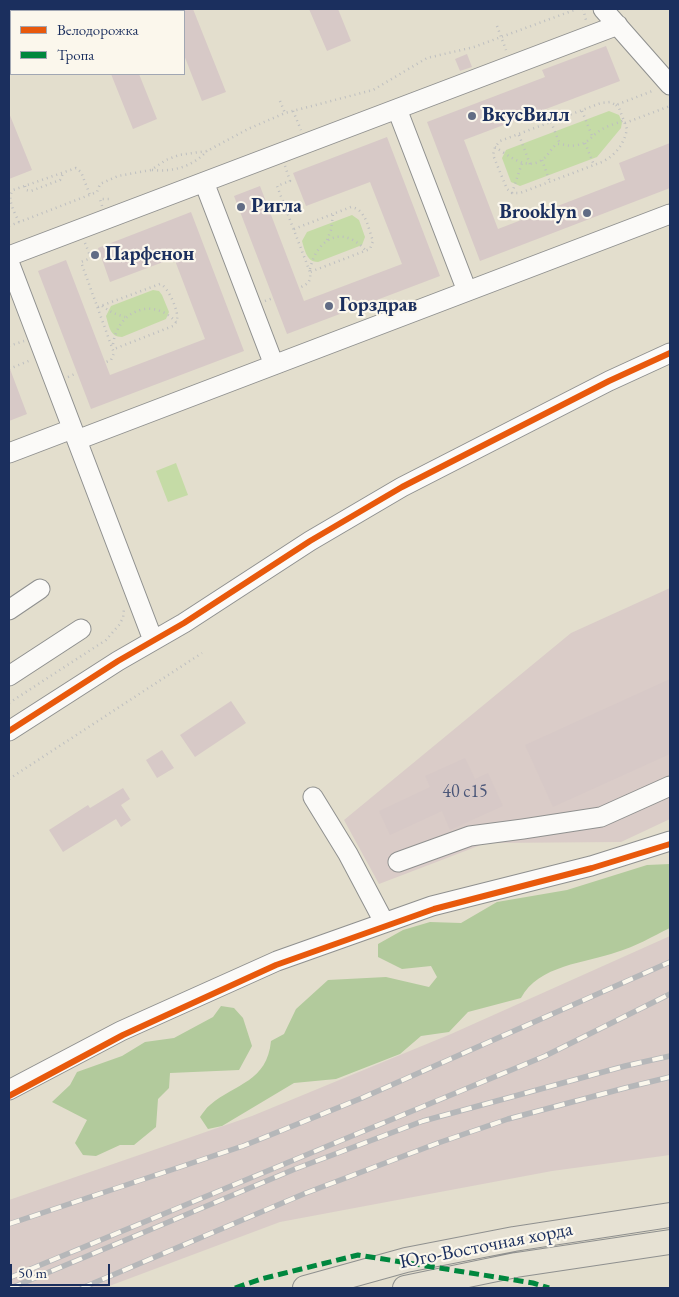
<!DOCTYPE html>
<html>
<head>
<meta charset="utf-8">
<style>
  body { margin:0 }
  #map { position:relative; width:679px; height:1297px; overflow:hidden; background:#e3decd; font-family:"EB Garamond",serif }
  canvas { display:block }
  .frame { position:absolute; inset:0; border:10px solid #1b2f5e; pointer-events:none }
  .legend { position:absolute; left:10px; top:10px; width:175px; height:65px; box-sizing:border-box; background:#fbf7ec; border:1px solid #a1a7b3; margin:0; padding:6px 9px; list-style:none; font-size:15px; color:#1b2f5e }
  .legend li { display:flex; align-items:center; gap:10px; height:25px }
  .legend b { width:25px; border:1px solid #a1a7b3 }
  .scale { position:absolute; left:10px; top:1264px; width:100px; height:22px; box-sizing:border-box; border:2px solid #1b2f5e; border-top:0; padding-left:6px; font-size:15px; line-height:18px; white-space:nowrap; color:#1b2f5e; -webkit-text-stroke:4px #fbf7ec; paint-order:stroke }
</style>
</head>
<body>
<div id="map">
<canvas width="679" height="1297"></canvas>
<div class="frame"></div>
<ul class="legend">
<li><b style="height:6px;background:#e8590c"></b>Велодорожка</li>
<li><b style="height:6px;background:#00873e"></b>Тропа</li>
</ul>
<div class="scale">50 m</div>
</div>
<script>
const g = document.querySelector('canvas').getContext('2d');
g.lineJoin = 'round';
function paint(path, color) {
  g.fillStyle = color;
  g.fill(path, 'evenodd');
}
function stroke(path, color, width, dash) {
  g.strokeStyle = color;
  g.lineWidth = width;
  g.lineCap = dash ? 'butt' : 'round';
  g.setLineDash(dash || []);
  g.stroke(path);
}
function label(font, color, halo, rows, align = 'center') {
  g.font = font + ' "EB Garamond",serif';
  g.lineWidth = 4.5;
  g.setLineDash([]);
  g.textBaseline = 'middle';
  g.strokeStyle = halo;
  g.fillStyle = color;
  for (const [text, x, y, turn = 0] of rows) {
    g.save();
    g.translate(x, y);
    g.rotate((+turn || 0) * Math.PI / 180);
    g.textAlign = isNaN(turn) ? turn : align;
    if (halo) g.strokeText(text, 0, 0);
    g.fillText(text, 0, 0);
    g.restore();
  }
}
paint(new Path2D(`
  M 670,588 L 670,819 L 621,842 L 486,843 L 379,884 L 344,820 L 571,633 Z
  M 670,936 L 670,1155 L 552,1171 L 280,1222 L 104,1288 L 9,1288 L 9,1200 L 252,1116 L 451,1034 Z`), '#daccc8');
paint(new Path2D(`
  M 609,111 L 619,115 L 622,122 L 621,128 L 597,157 L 520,186 L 511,182 L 502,158 L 506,150 Z
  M 352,215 L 359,220 L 365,237 L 362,245 L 318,262 C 307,262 305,251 302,241 L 307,232 Z
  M 153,290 L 159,291 L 162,295 L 169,312 L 166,319 L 122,337 C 110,337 109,326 106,316 L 111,306 Z
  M 176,463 L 188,495 L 168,502 L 156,471 Z`), '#c5dba6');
paint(new Path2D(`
  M 670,864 L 670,928 C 653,936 635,947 617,952 C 586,963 538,965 521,998 L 468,1012 L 449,1032 L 421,1036 L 400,1054 L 336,1079 L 294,1083 L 222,1126 L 208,1129 L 200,1117 C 203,1113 206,1108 210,1105 C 236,1083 267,1082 271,1041 L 284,1034 L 296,1009 L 328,980 L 386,977 L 429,987 L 437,977 L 431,966 L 402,969 L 378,957 L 378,944 L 403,930 L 430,922 L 461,923 L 497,902 L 567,890 L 647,865 Z
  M 221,1006 L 234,1008 L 243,1018 L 252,1046 L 239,1070 L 170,1073 L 169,1088 L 158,1099 L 156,1127 L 134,1145 L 120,1145 L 96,1156 L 83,1155 L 75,1143 L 87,1120 L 52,1102 L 70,1085 L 77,1072 L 122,1056 L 145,1042 L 174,1038 L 213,1017 Z`), '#b2ca9c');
paint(new Path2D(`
  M 184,9 L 193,9 L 226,92 L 202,101 L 184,55 Z
  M 309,9 L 338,9 L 351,41 L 327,51 Z
  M 606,46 L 620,81 L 464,140 L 498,229 L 625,180 L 619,163 L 670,143 L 670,188 L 480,261 L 427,122 L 545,77 L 542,70 Z
  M 467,54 L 472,67 L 460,71 L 455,59 Z
  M 111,74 L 139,74 L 157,119 L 133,129 Z
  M 9,113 L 32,170 L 9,179 Z
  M 387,137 L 440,276 L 287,334 L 234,196 L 260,186 L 304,301 L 402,264 L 370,182 L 306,206 L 293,173 Z
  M 191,212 L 244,351 L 91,409 L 38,271 L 66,260 L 110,375 L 205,339 L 174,258 L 110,282 L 98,248 Z
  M 10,369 L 27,414 L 9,421 L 9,370 Z
  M 670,679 L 670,754 L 553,807 L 525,745 Z
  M 231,701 L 246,723 L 195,757 L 180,735 Z
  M 162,750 L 174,768 L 157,778 L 146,760 Z
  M 465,758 L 475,779 L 488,773 L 503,806 L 450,830 L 442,811 L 390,835 L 379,811 L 430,787 L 425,776 Z
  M 123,788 L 130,799 L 121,805 L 131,820 L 121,827 L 116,819 L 63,852 L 49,830 L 88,805 L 90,808 Z`), '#d7c9c7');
const minor = new Path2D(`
  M 603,9 L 670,85
  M 397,109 L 467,291
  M 204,182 L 274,365
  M 9,256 L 618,25
  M 9,262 L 153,640
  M 77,440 L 670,214
  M 9,453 L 72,429
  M 9,610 L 40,589
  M 9,676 L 81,629
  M 9,731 L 118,661 L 184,623 L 310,541 L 402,487 L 609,381 L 670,353
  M 313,797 L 348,854 L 384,922
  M 398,862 L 470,836 L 523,829 L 601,817 L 670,786
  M 9,1090 L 121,1031 L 277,961 L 432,906 L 591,866 L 670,841`);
const major = new Path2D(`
  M 305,1288 L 406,1260 L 514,1239 L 670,1215
  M 405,1288 L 516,1265 L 670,1242`);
stroke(minor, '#8f908f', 21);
stroke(major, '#8f908f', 26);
stroke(new Path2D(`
  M 583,9 L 586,20
  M 497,26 L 506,50
  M 280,101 L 285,113
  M 616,105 L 619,108 L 627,129 C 624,144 616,155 602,162 L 520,193 L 512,193 L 507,189 L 493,155 L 495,147 L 500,141 L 601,103 L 610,102 L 616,105 L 655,90
  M 293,111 L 301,130
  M 582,111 L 593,138
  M 551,122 L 560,144
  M 625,123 L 670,106
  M 519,135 L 530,164
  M 585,143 L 594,165
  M 495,147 C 508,155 527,172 543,159 C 549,155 551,148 557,144 C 564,144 570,147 577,145 C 587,144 591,137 598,132 C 605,126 616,124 624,120
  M 542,160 L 550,182
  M 285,166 L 290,181 L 277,186 L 310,272 C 311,282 308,284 299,288
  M 152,170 C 173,172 192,167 207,151
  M 25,186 L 26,190 L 31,191 L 60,180 L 64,171
  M 512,193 L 522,163
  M 102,206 L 100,199 L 112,199
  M 19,222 C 15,213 6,199 13,190 L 76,168 L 81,172 L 90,195
  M 9,226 L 97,192 L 100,184 L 118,176 L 151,170 L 166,160 L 179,155 L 207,151 L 248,129 L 285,113 L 373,90 L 427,58 L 474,47 L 577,9
  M 294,229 L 351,207 C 366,209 368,228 373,241 L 370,249 L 310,272
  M 327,240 L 331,230 L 333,214
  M 85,243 L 91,258 L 81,262 L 114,353 L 111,360 L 106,362
  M 310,269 C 317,238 343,224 366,251
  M 265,301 L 273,298
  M 102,306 L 113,313 L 125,317
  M 98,307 L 160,284 C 168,286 179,312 177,319 C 176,323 175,324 173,326 L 114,349
  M 113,344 C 118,311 152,296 176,322
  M 9,346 L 24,341
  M 9,369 L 31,360
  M 68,377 L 77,373
  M 9,703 L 106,640 L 119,625 L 123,618 L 124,609
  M 9,779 L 202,653`), '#bebfc0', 2.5, [1, 4]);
stroke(minor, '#fbfaf8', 19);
stroke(major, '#e6e1d3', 24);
const rail = new Path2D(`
  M 9,1224 L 243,1146 L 362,1098 L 670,962
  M 9,1278 L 545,1056 L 670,994
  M 11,1288 L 295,1169 L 423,1121 L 625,1066 L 670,1056
  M 82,1288 L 306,1193 L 438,1143 L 508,1119 L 625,1088 L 670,1077`);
stroke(rail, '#b5b7b9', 5.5);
stroke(rail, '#fbf7ec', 4, [11]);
stroke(new Path2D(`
  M 235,1288 L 261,1279 L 358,1255 L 533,1283 L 549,1288`), '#00873e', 5, [10, 5]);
stroke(new Path2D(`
  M 9,731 L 118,661 L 184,623 L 310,541 L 402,487 L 609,381 L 670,353
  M 9,1096 L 123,1035 L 276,965 L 434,909 L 592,868 L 670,844`), '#e8590c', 6);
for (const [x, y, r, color] of [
  [472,116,5,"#616c85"],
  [241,207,5,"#616c85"],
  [587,213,5,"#616c85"],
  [95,255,5,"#616c85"],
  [329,306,5,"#616c85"]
]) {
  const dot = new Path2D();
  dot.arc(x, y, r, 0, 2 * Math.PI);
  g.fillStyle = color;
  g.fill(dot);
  stroke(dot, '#fbf7ec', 2);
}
label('18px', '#4a5678', null, [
  ["40 с15",465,792]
]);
label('bold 20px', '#1b2f5e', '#fbf7ec', [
  ["ВкусВилл",482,116],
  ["Ригла",251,207],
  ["Brooklyn",577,213,"right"],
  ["Парфенон",105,255],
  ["Горздрав",339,306]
], 'left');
label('20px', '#1b2f5e', '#fbf7ec', [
  ["Юго-Восточная хорда",486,1246,-11]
]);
</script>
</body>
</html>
